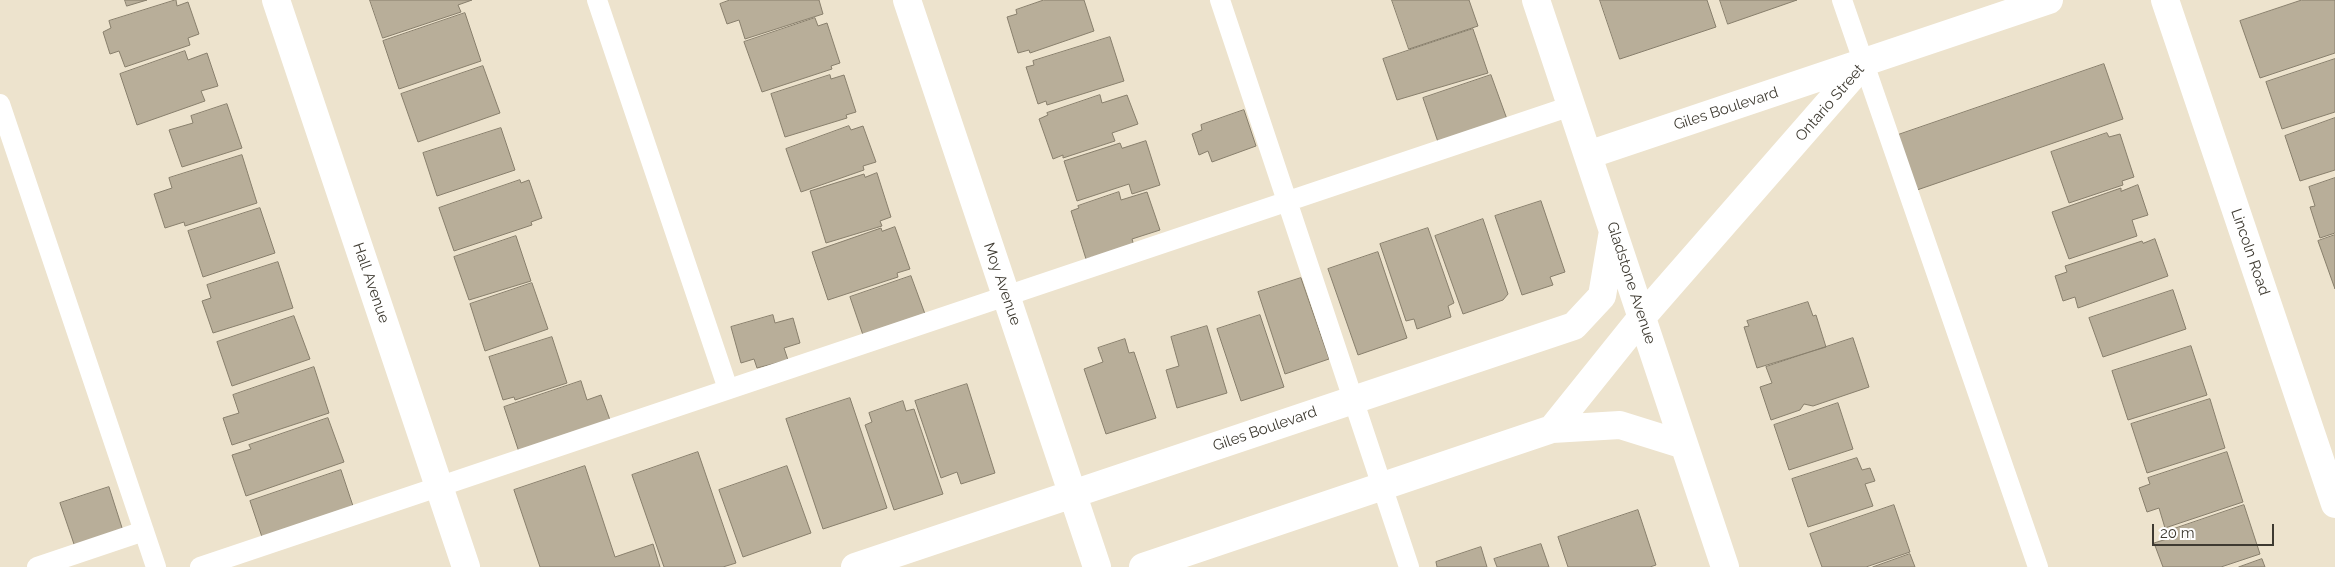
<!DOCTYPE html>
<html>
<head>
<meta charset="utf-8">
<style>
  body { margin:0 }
  #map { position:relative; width:2335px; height:567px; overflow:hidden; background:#ede3cd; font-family:Raleway,sans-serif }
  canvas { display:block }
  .scale { position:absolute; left:2152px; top:524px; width:122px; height:22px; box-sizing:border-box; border:2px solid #3e3a31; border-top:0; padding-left:6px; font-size:15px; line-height:18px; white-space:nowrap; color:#3e3a31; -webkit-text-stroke:4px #fff; paint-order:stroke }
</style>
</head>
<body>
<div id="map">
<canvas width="2335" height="567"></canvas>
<div class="scale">20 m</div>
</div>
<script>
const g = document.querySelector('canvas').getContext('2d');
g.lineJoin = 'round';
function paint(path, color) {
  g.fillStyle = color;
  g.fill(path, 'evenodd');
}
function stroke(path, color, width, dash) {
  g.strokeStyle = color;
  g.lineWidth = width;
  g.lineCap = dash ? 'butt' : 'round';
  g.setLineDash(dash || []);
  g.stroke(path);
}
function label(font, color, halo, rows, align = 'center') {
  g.font = font + ' Raleway,sans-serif';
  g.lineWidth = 4;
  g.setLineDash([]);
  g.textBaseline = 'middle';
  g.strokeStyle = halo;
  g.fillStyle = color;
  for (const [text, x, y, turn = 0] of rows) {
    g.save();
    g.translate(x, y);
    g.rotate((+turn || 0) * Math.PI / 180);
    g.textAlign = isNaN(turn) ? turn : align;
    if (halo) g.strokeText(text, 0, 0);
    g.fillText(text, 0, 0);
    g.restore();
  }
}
const building = new Path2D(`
  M 125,0 L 147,0 L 127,6 Z
  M 176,0 L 177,6 L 188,2 L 199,34 L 188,38 L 190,45 L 125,67 L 119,51 L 110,54 L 103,32 L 111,28 L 109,21 Z
  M 370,0 L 472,0 L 458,5 L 461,12 L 383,38 Z
  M 730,0 L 819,0 L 823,14 L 745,39 L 739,20 L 727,24 L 720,4 Z
  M 1044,0 L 1084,0 L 1094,31 L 1030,53 L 1029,50 L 1018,53 L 1007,17 L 1017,14 L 1016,10 Z
  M 1392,0 L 1469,0 L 1478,26 L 1409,49 Z
  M 1600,0 L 1707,0 L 1716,27 L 1620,59 Z
  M 1720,0 L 1797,0 L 1728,24 Z
  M 2302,0 L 2335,0 L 2335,53 L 2260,78 L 2240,21 Z
  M 465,13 L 481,61 L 399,89 L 383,41 Z
  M 815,18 L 818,26 L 827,23 L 840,63 L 831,66 L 832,69 L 762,92 L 744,42 Z
  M 1473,29 L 1488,73 L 1397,100 L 1383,59 Z
  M 1110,37 L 1124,81 L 1047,105 L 1046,101 L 1038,104 L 1026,67 L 1034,65 L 1033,61 Z
  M 185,51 L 188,60 L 207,53 L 218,86 L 201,91 L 205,101 L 137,125 L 120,74 Z
  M 2335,59 L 2335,112 L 2282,129 L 2266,82 Z
  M 2104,64 L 2123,119 L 1917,190 L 1898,135 Z
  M 483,66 L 500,113 L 418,142 L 401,94 Z
  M 830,75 L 831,79 L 844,75 L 856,112 L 846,115 L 847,118 L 785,137 L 771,94 Z
  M 1491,75 L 1508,122 L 1439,145 L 1423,98 Z
  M 1100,95 L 1102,103 L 1127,95 L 1138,124 L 1112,133 L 1115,141 L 1063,158 L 1063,155 L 1053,159 L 1039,119 L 1048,115 L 1047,113 Z
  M 227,104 L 242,148 L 182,167 L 169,130 L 193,123 L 191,116 Z
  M 1244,110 L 1256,146 L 1212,162 L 1208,151 L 1199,155 L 1192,134 L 1202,130 L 1201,125 Z
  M 2335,118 L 2335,170 L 2300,181 L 2285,136 Z
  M 849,126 L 851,130 L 863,126 L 876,162 L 863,166 L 864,170 L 801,192 L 786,149 Z
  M 501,128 L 515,170 L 437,196 L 423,153 Z
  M 2107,133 L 2109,137 L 2120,134 L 2134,177 L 2122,181 L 2123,185 L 2069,203 L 2051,152 Z
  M 1146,141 L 1160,185 L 1132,194 L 1129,184 L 1077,201 L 1064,161 L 1120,143 L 1122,148 Z
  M 242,155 L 257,203 L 185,226 L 184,222 L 165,228 L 154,194 L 172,188 L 169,178 Z
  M 877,173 L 891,217 L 880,221 L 882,226 L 826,243 L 810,191 L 864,174 L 865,177 Z
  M 2335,178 L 2335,233 L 2320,238 L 2310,207 L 2315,206 L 2309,187 Z
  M 520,180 L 521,183 L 529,180 L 542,218 L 531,222 L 532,225 L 454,251 L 439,208 Z
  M 2138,185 L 2148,215 L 2132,220 L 2137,236 L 2069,259 L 2052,212 L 2121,188 L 2121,191 Z
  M 1119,192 L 1121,200 L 1147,192 L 1160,230 L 1132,239 L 1134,246 L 1086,259 L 1071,211 L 1079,208 L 1078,206 Z
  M 1541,201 L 1565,272 L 1550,277 L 1553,285 L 1522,295 L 1495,216 Z
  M 260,208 L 275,253 L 203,277 L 188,231 Z
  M 1483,219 L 1508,294 L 1503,300 L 1463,314 L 1435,236 Z
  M 895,227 L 910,269 L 897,273 L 898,277 L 828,300 L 812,252 L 881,228 L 882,231 Z
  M 1428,228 L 1454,303 L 1448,306 L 1451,317 L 1417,329 L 1414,319 L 1406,321 L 1380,244 Z
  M 2335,235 L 2335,289 L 2318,241 Z
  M 516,236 L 531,281 L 469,300 L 454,257 Z
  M 2155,239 L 2168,276 L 2078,308 L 2075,297 L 2063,301 L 2055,276 L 2067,272 L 2065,266 L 2142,241 L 2143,243 Z
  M 1378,252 L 1407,338 L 1358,355 L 1328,269 Z
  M 278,262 L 293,308 L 213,333 L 202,301 L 211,298 L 207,285 Z
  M 911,276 L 925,314 L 863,335 L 850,297 Z
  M 1301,278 L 1329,359 L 1285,374 L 1258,292 Z
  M 532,283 L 548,329 L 485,351 L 470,304 Z
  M 2173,290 L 2186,329 L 2103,357 L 2089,318 Z
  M 1808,302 L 1813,316 L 1816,315 L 1826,347 L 1757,368 L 1744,327 L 1749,326 L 1747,321 Z
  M 773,315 L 775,323 L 793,318 L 800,343 L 784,348 L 788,360 L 757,368 L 754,359 L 741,363 L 731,327 Z
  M 1260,315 L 1284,387 L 1241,401 L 1217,329 Z
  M 294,316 L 310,359 L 232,386 L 217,342 Z
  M 1207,326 L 1227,393 L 1177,408 L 1166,370 L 1179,366 L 1171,337 Z
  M 552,337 L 567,383 L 515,400 L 514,397 L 503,400 L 489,357 Z
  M 1853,338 L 1869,387 L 1813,406 L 1804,404 L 1800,410 L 1771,420 L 1760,387 L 1772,383 L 1766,367 Z
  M 1125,339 L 1129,353 L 1134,352 L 1156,418 L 1106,434 L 1084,369 L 1103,362 L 1098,348 Z
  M 2191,346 L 2207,395 L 2128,420 L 2112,371 Z
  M 314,367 L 329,413 L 232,445 L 223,418 L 239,413 L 233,395 Z
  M 581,381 L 587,400 L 601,395 L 610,420 L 520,455 L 504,407 Z
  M 967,384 L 995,473 L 961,484 L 957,472 L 941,478 L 915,401 Z
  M 850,398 L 887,508 L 823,529 L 786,419 Z
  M 2210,399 L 2225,448 L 2147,473 L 2131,424 Z
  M 903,401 L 906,411 L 914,409 L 943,494 L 894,510 L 865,425 L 872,422 L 869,413 Z
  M 1838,403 L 1853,449 L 1789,470 L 1774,425 Z
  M 328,418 L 344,462 L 246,496 L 232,455 L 251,449 L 249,445 Z
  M 698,452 L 736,563 L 723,567 L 664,567 L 632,475 Z
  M 2227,452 L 2243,502 L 2165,528 L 2159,508 L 2147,512 L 2139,488 L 2150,484 L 2148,478 Z
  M 1857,458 L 1862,470 L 1870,468 L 1875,481 L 1865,484 L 1873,506 L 1808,527 L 1792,479 Z
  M 585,466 L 615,557 L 653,544 L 660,567 L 540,567 L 514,490 Z
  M 787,466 L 811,533 L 743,557 L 719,490 Z
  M 341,470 L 355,512 L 264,543 L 250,501 Z
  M 109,487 L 124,534 L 76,550 L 60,503 Z
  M 1894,505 L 1910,552 L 1866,567 L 1822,567 L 1810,534 Z
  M 2244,505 L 2260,554 L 2221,567 L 2163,567 L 2154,543 L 2170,538 L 2168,531 Z
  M 1638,510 L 1656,565 L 1650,567 L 1568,567 L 1558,537 Z
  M 1541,544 L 1549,567 L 1497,567 L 1494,559 Z
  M 1481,547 L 1487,567 L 1437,567 L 1436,562 Z
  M 1910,554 L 1915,567 L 1873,567 Z
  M 2262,559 L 2265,567 L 2239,567 Z`);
paint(building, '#b8ae99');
stroke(building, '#887f6c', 1);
stroke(new Path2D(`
  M 597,0 L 728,389
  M 1220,0 L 1409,567
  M 1842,0 L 2038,567
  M 0,104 L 156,567
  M 37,567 L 144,531
  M 200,567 L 1571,106`), '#fff', 20);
stroke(new Path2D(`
  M 276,0 L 466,567
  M 907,0 L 1097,567
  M 1536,0 L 1725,567
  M 2165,0 L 2335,504
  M 1588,155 L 2049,0
  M 1552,429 L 1642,317 L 1863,64
  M 855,567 L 1574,326 L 1602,296 L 1613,231
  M 1143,567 L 1552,429 L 1620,425 L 1684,445`), '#fff', 28);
label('15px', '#3e3a31', '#fff', [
  ["Ontario Street",1830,103,-49],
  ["Giles Boulevard",1726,109,-18],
  ["Lincoln Road",2250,252,71],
  ["Hall Avenue",371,283,71],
  ["Gladstone Avenue",1631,283,72],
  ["Moy Avenue",1002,284,71],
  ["Giles Boulevard",1265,429,-19]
]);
</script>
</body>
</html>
